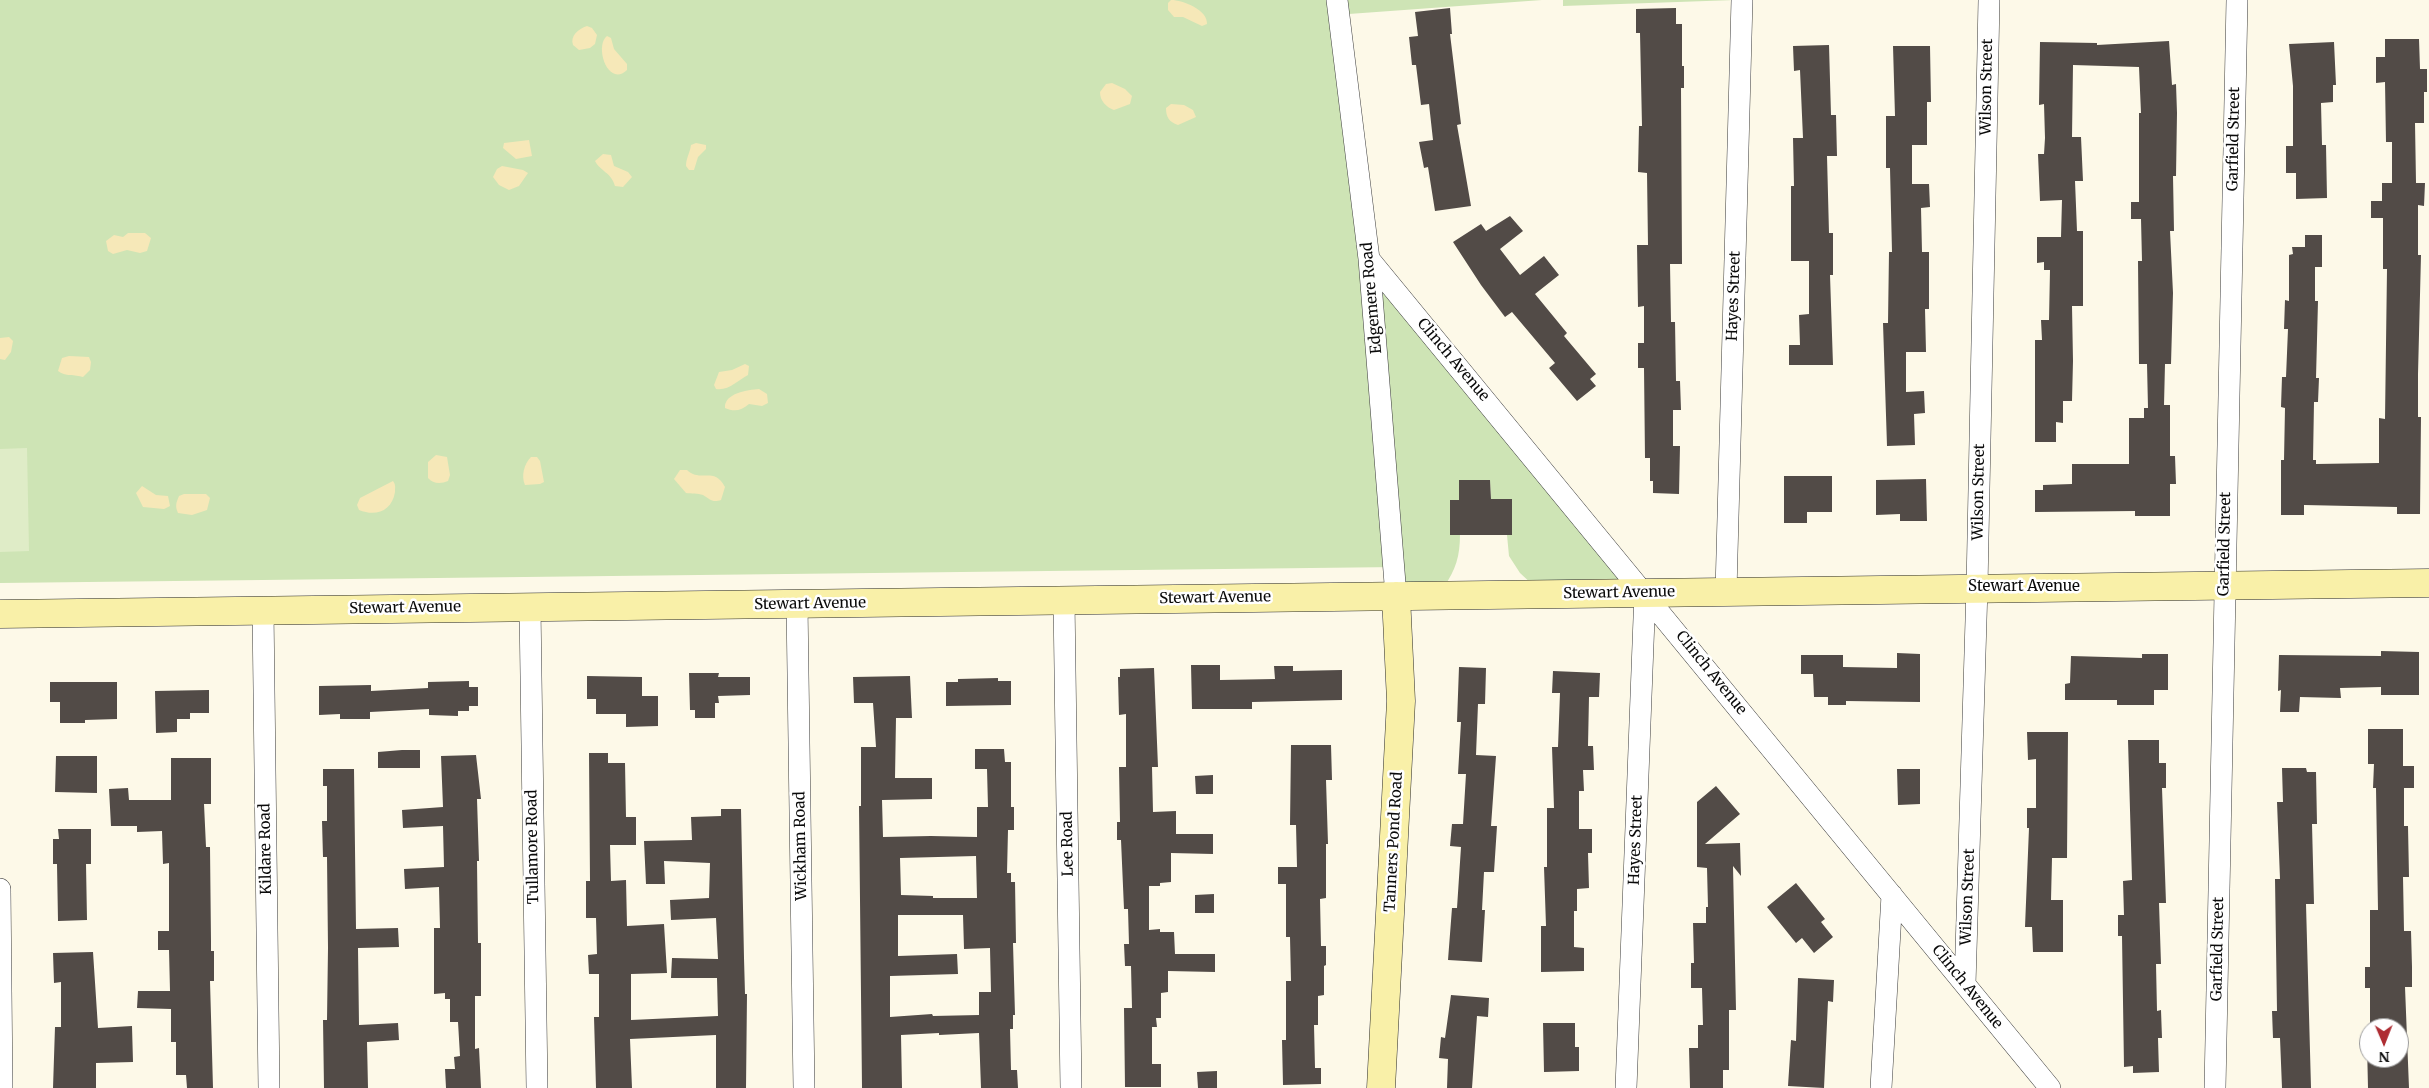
<!DOCTYPE html>
<html>
<head>
<meta charset="utf-8">
<style>
  body { margin:0 }
  #map { position:relative; width:2429px; height:1088px; overflow:hidden; background:#fdf9e8; font-family:Merriweather,serif }
  canvas { display:block }
  .north { position:absolute; left:2359px; top:1018px; width:50px; height:50px; box-sizing:border-box; background:#fff; border:1px solid #9d9d9d; border-radius:50%; rotate:179deg; font-size:14px; font-weight:700; line-height:20px; text-align:center; color:#0a0a0a }
  .north::after { content:''; display:block; margin:auto; width:18px; height:22px; background:#ae2d33; clip-path:polygon(50% 0,100% 100%,50% 72%,0 100%) }
</style>
</head>
<body>
<div id="map">
<canvas width="2429" height="1088"></canvas>
<div class="north">N</div>
</div>
<script>
const g = document.querySelector('canvas').getContext('2d');
g.lineJoin = 'round';
function paint(path, color) {
  g.fillStyle = color;
  g.fill(path, 'evenodd');
}
function stroke(path, color, width, dash) {
  g.strokeStyle = color;
  g.lineWidth = width;
  g.lineCap = dash ? 'butt' : 'round';
  g.setLineDash(dash || []);
  g.stroke(path);
}
function label(font, color, halo, rows, align = 'center') {
  g.font = font + ' Merriweather,serif';
  g.lineWidth = 5;
  g.setLineDash([]);
  g.textBaseline = 'middle';
  g.strokeStyle = halo;
  g.fillStyle = color;
  for (const [text, x, y, turn = 0] of rows) {
    g.save();
    g.translate(x, y);
    g.rotate((+turn || 0) * Math.PI / 180);
    g.textAlign = isNaN(turn) ? turn : align;
    if (halo) g.strokeText(text, 0, 0);
    g.fillText(text, 0, 0);
    g.restore();
  }
}
paint(new Path2D(`
  M 0,0 L 1542,0 L 1335,15 L 1366,260 L 1632,586 L 1535,587 L 1520,573 L 1509,556 L 1507,535 L 1491,499 L 1490,481 L 1459,480 L 1459,500 L 1450,500 L 1450,534 L 1460,534 C 1460,556 1456,570 1443,588 L 1402,589 L 1398,567 L 0,583 Z
  M 1563,0 L 1735,0 L 1563,6 Z`), '#cee4b5');
paint(new Path2D(`
  M 1171,0 C 1183,0 1208,10 1207,24 L 1202,26 L 1183,17 L 1174,17 L 1168,10 L 1168,3 Z
  M 587,26 L 592,28 L 597,35 L 595,44 L 590,48 L 579,50 L 573,45 C 570,36 578,29 587,26 Z
  M 607,36 L 611,38 L 614,49 L 627,64 L 627,70 C 608,88 594,46 607,36 Z
  M 1112,83 L 1125,89 L 1132,96 L 1130,104 L 1114,110 C 1106,107 1100,101 1100,92 L 1106,84 Z
  M 1171,104 L 1184,105 L 1193,110 L 1196,117 L 1178,125 C 1169,122 1166,117 1166,108 Z
  M 529,140 L 532,156 L 516,159 L 503,148 L 504,143 Z
  M 696,143 L 706,145 L 706,149 L 698,157 L 694,170 L 689,170 L 686,166 C 686,158 690,153 691,145 Z
  M 603,154 L 611,155 L 614,166 L 628,172 L 632,177 L 623,187 L 615,186 C 611,172 601,172 595,161 Z
  M 502,166 L 523,170 L 528,173 L 519,186 L 509,190 L 499,185 L 493,177 L 497,169 Z
  M 128,233 L 145,233 L 151,238 L 147,251 L 140,253 L 127,250 L 113,254 L 108,251 L 106,241 L 114,235 L 123,237 Z
  M 9,337 L 13,341 L 11,352 L 5,360 L 0,359 L 0,338 Z
  M 69,356 L 89,357 L 91,362 L 90,370 L 83,377 C 75,374 65,377 58,371 L 62,358 Z
  M 745,364 L 749,366 L 748,375 C 738,380 729,391 716,389 L 714,385 L 719,372 L 732,370 Z
  M 759,389 L 767,394 L 768,403 L 762,406 L 749,404 C 741,411 734,412 725,408 C 724,393 748,390 759,389 Z
  M 436,455 L 447,457 L 450,475 L 448,481 C 441,484 433,484 428,478 L 428,462 Z
  M 531,457 L 537,457 L 540,461 L 544,482 L 540,484 L 525,485 C 521,476 524,464 531,457 Z
  M 680,470 L 687,470 C 701,483 714,466 725,487 L 721,500 C 712,503 710,499 703,495 C 698,493 691,494 686,493 L 674,479 Z
  M 393,481 C 396,485 395,487 395,492 C 392,511 376,517 359,510 L 357,505 L 360,498 Z
  M 142,486 L 156,495 L 168,496 L 170,506 L 164,509 L 143,507 L 136,493 Z
  M 184,494 L 206,494 L 210,498 L 207,510 L 192,515 L 178,513 C 175,506 176,503 179,496 Z`), '#f6e8b8');
paint(new Path2D(`
  M 27,448 L 29,551 L 0,552 L 0,449 Z`), '#dfecc7');
paint(new Path2D(`
  M 1450,8 L 1452,34 L 1450,34 L 1461,124 L 1457,125 L 1471,206 L 1435,211 L 1428,167 L 1424,168 L 1419,142 L 1433,140 L 1429,104 L 1421,105 L 1416,65 L 1412,65 L 1409,37 L 1418,36 L 1415,12 Z
  M 1676,8 L 1676,24 L 1682,24 L 1682,66 L 1684,66 L 1684,88 L 1681,88 L 1682,264 L 1670,264 L 1671,322 L 1675,322 L 1676,381 L 1680,381 L 1681,410 L 1673,410 L 1673,446 L 1680,446 L 1679,494 L 1653,493 L 1653,481 L 1650,481 L 1650,458 L 1645,458 L 1644,368 L 1638,368 L 1638,343 L 1644,343 L 1644,306 L 1638,307 L 1637,245 L 1648,245 L 1647,173 L 1638,172 L 1639,126 L 1642,126 L 1640,33 L 1636,33 L 1636,9 Z
  M 2385,39 L 2419,39 L 2420,69 L 2427,69 L 2427,92 L 2424,92 L 2424,123 L 2415,123 L 2416,183 L 2425,183 L 2424,206 L 2418,205 L 2418,255 L 2421,255 L 2418,374 L 2418,417 L 2421,417 L 2420,514 L 2397,514 L 2397,507 L 2304,505 L 2304,515 L 2281,515 L 2281,460 L 2284,460 L 2285,408 L 2281,407 L 2282,377 L 2286,377 L 2288,329 L 2284,329 L 2285,300 L 2289,301 L 2289,255 L 2293,254 L 2292,247 L 2305,247 L 2305,235 L 2322,235 L 2322,267 L 2315,267 L 2315,301 L 2318,301 L 2316,378 L 2319,378 L 2318,402 L 2314,402 L 2313,460 L 2316,460 L 2316,464 L 2379,463 L 2379,418 L 2385,419 L 2387,269 L 2383,269 L 2383,218 L 2371,218 L 2371,201 L 2382,201 L 2382,183 L 2392,183 L 2392,142 L 2386,142 L 2385,82 L 2376,83 L 2376,57 L 2385,57 Z
  M 2169,41 L 2172,85 L 2176,84 L 2177,113 L 2176,176 L 2173,176 L 2174,231 L 2170,231 L 2173,293 L 2171,364 L 2165,364 L 2164,405 L 2170,405 L 2170,456 L 2175,456 L 2176,484 L 2170,484 L 2170,516 L 2135,516 L 2135,511 L 2035,512 L 2035,490 L 2043,490 L 2043,485 L 2072,484 L 2072,464 L 2129,464 L 2129,418 L 2144,418 L 2144,408 L 2148,408 L 2147,364 L 2139,364 L 2138,261 L 2142,261 L 2141,219 L 2131,219 L 2131,202 L 2139,202 L 2139,113 L 2141,113 L 2139,67 L 2073,65 L 2072,137 L 2081,137 L 2083,181 L 2075,181 L 2077,231 L 2083,231 L 2083,306 L 2072,306 L 2073,361 L 2072,401 L 2063,401 L 2063,423 L 2056,422 L 2056,442 L 2035,442 L 2035,340 L 2042,340 L 2041,320 L 2049,320 L 2050,270 L 2044,270 L 2044,262 L 2037,263 L 2037,237 L 2061,237 L 2062,200 L 2040,201 L 2038,154 L 2044,154 L 2045,138 L 2044,104 L 2039,105 L 2040,42 L 2097,43 L 2097,45 Z
  M 2334,42 L 2336,85 L 2333,85 L 2333,102 L 2321,103 L 2322,145 L 2326,145 L 2327,198 L 2296,199 L 2296,173 L 2286,173 L 2286,146 L 2293,146 L 2293,86 L 2289,44 Z
  M 1829,45 L 1831,115 L 1836,115 L 1837,156 L 1827,156 L 1829,233 L 1833,233 L 1833,275 L 1830,275 L 1833,365 L 1789,365 L 1789,345 L 1800,345 L 1799,315 L 1809,314 L 1809,261 L 1791,261 L 1791,186 L 1794,186 L 1793,138 L 1803,138 L 1800,70 L 1794,71 L 1793,46 Z
  M 1893,46 L 1930,46 L 1931,102 L 1927,102 L 1927,145 L 1912,145 L 1912,184 L 1929,184 L 1930,207 L 1921,208 L 1922,252 L 1929,252 L 1929,309 L 1925,309 L 1926,352 L 1906,352 L 1906,392 L 1924,391 L 1925,413 L 1914,414 L 1915,445 L 1887,446 L 1883,323 L 1888,323 L 1889,252 L 1892,252 L 1890,168 L 1886,168 L 1886,116 L 1895,116 Z
  M 1510,216 L 1523,231 L 1500,249 L 1520,275 L 1544,256 L 1559,275 L 1535,294 L 1567,333 L 1564,336 L 1596,374 L 1590,379 L 1596,386 L 1577,401 L 1549,368 L 1555,363 L 1512,312 L 1505,317 L 1481,285 L 1453,242 L 1481,224 L 1486,231 Z
  M 1784,476 L 1832,476 L 1832,512 L 1807,512 L 1807,523 L 1784,523 Z
  M 1926,479 L 1927,521 L 1900,521 L 1900,514 L 1876,515 L 1876,480 Z
  M 1459,480 L 1490,480 L 1491,499 L 1512,499 L 1512,535 L 1450,535 L 1450,500 L 1459,500 Z
  M 2381,651 L 2419,652 L 2419,695 L 2381,695 L 2381,687 L 2340,688 L 2341,698 L 2300,697 L 2299,712 L 2280,712 L 2281,690 L 2278,691 L 2279,655 L 2381,656 Z
  M 1897,653 L 1920,654 L 1920,702 L 1846,701 L 1846,705 L 1828,705 L 1828,697 L 1814,697 L 1813,674 L 1801,674 L 1801,655 L 1843,655 L 1843,667 L 1897,668 Z
  M 2142,654 L 2168,654 L 2168,690 L 2154,690 L 2154,705 L 2117,705 L 2117,700 L 2065,700 L 2065,684 L 2070,683 L 2071,656 L 2142,658 Z
  M 1191,665 L 1220,665 L 1220,680 L 1275,679 L 1274,666 L 1293,666 L 1293,671 L 1342,670 L 1342,700 L 1252,702 L 1252,709 L 1192,709 Z
  M 1459,667 L 1486,668 L 1485,704 L 1478,704 L 1476,755 L 1496,756 L 1491,826 L 1497,826 L 1494,872 L 1484,872 L 1482,910 L 1485,910 L 1482,962 L 1448,960 L 1452,908 L 1457,908 L 1461,847 L 1450,846 L 1452,824 L 1463,824 L 1466,774 L 1458,774 L 1461,722 L 1457,722 Z
  M 1154,668 L 1158,767 L 1152,767 L 1153,812 L 1176,811 L 1176,834 L 1213,834 L 1213,854 L 1171,853 L 1171,882 L 1160,883 L 1160,886 L 1149,886 L 1149,930 L 1160,929 L 1160,932 L 1174,932 L 1175,954 L 1215,954 L 1215,972 L 1168,971 L 1168,992 L 1161,993 L 1161,1018 L 1156,1018 L 1157,1027 L 1152,1027 L 1152,1064 L 1161,1064 L 1161,1087 L 1125,1087 L 1124,1008 L 1132,1008 L 1131,966 L 1125,966 L 1124,944 L 1129,944 L 1128,909 L 1124,909 L 1121,840 L 1117,840 L 1117,822 L 1120,822 L 1119,767 L 1126,767 L 1126,714 L 1119,715 L 1118,677 L 1120,677 L 1120,669 Z
  M 1553,671 L 1600,673 L 1599,697 L 1589,697 L 1588,746 L 1593,746 L 1594,770 L 1583,770 L 1584,791 L 1579,791 L 1579,829 L 1592,829 L 1592,853 L 1588,853 L 1589,888 L 1577,889 L 1577,911 L 1574,911 L 1574,947 L 1584,948 L 1584,971 L 1541,972 L 1541,926 L 1546,926 L 1544,867 L 1547,867 L 1547,808 L 1554,808 L 1552,747 L 1558,747 L 1560,693 L 1552,693 Z
  M 689,673 L 719,673 L 718,677 L 750,677 L 750,695 L 718,696 L 719,703 L 715,703 L 715,718 L 695,718 L 695,710 L 690,710 Z
  M 587,676 L 642,677 L 642,696 L 658,696 L 658,726 L 626,727 L 626,714 L 596,714 L 596,699 L 587,699 Z
  M 910,676 L 912,718 L 896,718 L 895,778 L 932,778 L 932,799 L 882,800 L 883,837 L 931,836 L 977,837 L 977,807 L 988,807 L 987,769 L 975,769 L 975,749 L 1004,749 L 1005,762 L 1011,762 L 1011,807 L 1014,807 L 1014,830 L 1008,830 L 1007,873 L 1011,873 L 1011,882 L 1015,882 L 1016,943 L 1013,943 L 1015,1015 L 1013,1015 L 1013,1029 L 1010,1029 L 1011,1070 L 1017,1070 L 1018,1088 L 981,1088 L 979,1033 L 939,1035 L 939,1033 L 901,1035 L 902,1088 L 862,1088 L 859,806 L 861,806 L 861,747 L 876,747 L 873,703 L 854,703 L 853,677 ZM 976,856 L 977,898 L 933,898 L 933,896 L 901,895 L 900,858 ZM 898,915 L 963,915 L 964,949 L 990,948 L 991,992 L 979,992 L 979,1015 L 933,1016 L 932,1014 L 890,1017 L 890,976 L 958,974 L 957,954 L 898,956 Z
  M 998,678 L 998,681 L 1011,681 L 1011,705 L 946,706 L 946,682 L 958,682 L 958,679 Z
  M 469,681 L 469,687 L 478,687 L 478,706 L 469,706 L 469,711 L 458,711 L 458,716 L 429,715 L 429,709 L 370,712 L 370,719 L 340,719 L 340,714 L 319,715 L 319,686 L 371,685 L 371,691 L 428,688 L 428,682 Z
  M 50,682 L 117,682 L 117,719 L 85,720 L 85,723 L 60,723 L 60,702 L 50,702 Z
  M 209,690 L 209,713 L 190,713 L 190,719 L 177,719 L 177,732 L 156,733 L 155,691 Z
  M 2368,729 L 2403,729 L 2403,766 L 2414,766 L 2414,788 L 2404,788 L 2404,826 L 2408,826 L 2409,877 L 2403,877 L 2404,931 L 2411,931 L 2412,967 L 2412,987 L 2405,987 L 2409,1088 L 2368,1088 L 2367,1044 L 2369,1044 L 2369,1058 L 2399,1058 L 2399,1028 L 2370,1028 L 2370,988 L 2365,988 L 2365,967 L 2370,967 L 2370,910 L 2378,910 L 2376,788 L 2373,788 L 2374,764 L 2368,764 Z
  M 2027,732 L 2068,732 L 2067,858 L 2052,858 L 2051,900 L 2063,900 L 2063,952 L 2033,952 L 2032,927 L 2025,927 L 2029,828 L 2027,828 L 2027,808 L 2036,808 L 2036,759 L 2028,760 Z
  M 2128,740 L 2159,740 L 2159,763 L 2166,763 L 2166,788 L 2162,788 L 2166,903 L 2159,903 L 2161,964 L 2156,964 L 2157,1011 L 2161,1010 L 2162,1038 L 2158,1038 L 2159,1072 L 2133,1073 L 2133,1066 L 2124,1067 L 2122,936 L 2118,936 L 2118,915 L 2124,915 L 2123,881 L 2132,880 Z
  M 1291,745 L 1331,745 L 1332,780 L 1326,780 L 1328,844 L 1326,844 L 1326,898 L 1320,899 L 1321,946 L 1326,946 L 1326,965 L 1324,966 L 1324,995 L 1318,996 L 1318,1025 L 1314,1025 L 1315,1068 L 1321,1068 L 1321,1084 L 1283,1085 L 1282,1040 L 1286,1040 L 1286,981 L 1291,981 L 1290,937 L 1286,937 L 1286,884 L 1278,884 L 1278,867 L 1297,867 L 1296,825 L 1290,825 Z
  M 402,750 L 420,750 L 420,768 L 378,768 L 378,752 Z
  M 589,753 L 608,753 L 608,763 L 625,763 L 626,817 L 636,817 L 636,845 L 610,845 L 611,881 L 626,880 L 627,926 L 664,924 L 667,973 L 631,974 L 631,1020 L 718,1016 L 717,978 L 671,978 L 672,958 L 718,959 L 716,918 L 671,920 L 670,900 L 709,898 L 710,863 L 664,861 L 665,884 L 646,884 L 644,841 L 692,840 L 691,817 L 721,816 L 721,809 L 741,809 L 744,958 L 745,994 L 747,994 L 746,1088 L 716,1088 L 716,1035 L 630,1039 L 632,1088 L 596,1088 L 594,1017 L 599,1017 L 599,974 L 589,974 L 588,955 L 597,954 L 596,918 L 586,918 L 586,881 L 590,881 Z
  M 476,755 L 481,799 L 477,799 L 479,861 L 477,861 L 478,943 L 481,943 L 481,996 L 475,996 L 475,1049 L 479,1048 L 481,1088 L 446,1088 L 445,1069 L 455,1069 L 454,1057 L 460,1056 L 458,1022 L 450,1022 L 450,999 L 445,999 L 445,993 L 434,994 L 434,928 L 440,928 L 439,887 L 405,889 L 404,869 L 444,867 L 443,826 L 403,828 L 402,810 L 443,807 L 441,756 Z
  M 56,756 L 97,756 L 97,793 L 55,792 Z
  M 171,758 L 211,758 L 211,804 L 204,804 L 206,847 L 210,847 L 211,942 L 211,951 L 214,951 L 214,981 L 210,981 L 213,1088 L 187,1088 L 186,1075 L 176,1075 L 176,1042 L 171,1042 L 171,1009 L 137,1008 L 138,991 L 170,991 L 169,950 L 158,950 L 158,931 L 169,931 L 169,863 L 163,864 L 162,831 L 137,832 L 137,826 L 111,826 L 109,789 L 128,788 L 129,800 L 171,800 Z
  M 2282,768 L 2306,768 L 2307,772 L 2316,772 L 2317,824 L 2312,824 L 2314,904 L 2306,904 L 2311,1088 L 2282,1088 L 2280,1038 L 2273,1038 L 2272,1011 L 2277,1011 L 2275,879 L 2280,879 L 2277,802 L 2283,802 Z
  M 323,769 L 354,769 L 356,929 L 398,928 L 399,947 L 358,948 L 359,1025 L 398,1023 L 399,1040 L 367,1042 L 368,1088 L 324,1088 L 323,1020 L 327,1020 L 328,948 L 327,857 L 323,857 L 322,821 L 327,821 L 327,786 L 323,786 Z
  M 1897,769 L 1920,769 L 1920,804 L 1898,805 Z
  M 1213,775 L 1213,794 L 1196,794 L 1195,776 Z
  M 1716,786 L 1740,814 L 1705,844 L 1740,843 L 1741,876 L 1733,866 L 1736,1010 L 1729,1010 L 1729,1070 L 1723,1070 L 1723,1088 L 1690,1088 L 1689,1048 L 1698,1048 L 1698,1025 L 1703,1025 L 1702,988 L 1691,988 L 1691,963 L 1694,963 L 1693,923 L 1706,923 L 1706,907 L 1708,907 L 1707,868 L 1697,867 L 1697,802 Z
  M 58,829 L 91,829 L 91,864 L 86,864 L 87,920 L 58,921 L 57,864 L 53,864 L 53,839 L 59,839 Z
  M 1796,883 L 1825,919 L 1821,922 L 1833,937 L 1814,953 L 1802,938 L 1796,943 L 1767,907 Z
  M 1214,894 L 1214,913 L 1195,913 L 1195,895 Z
  M 93,952 L 98,1028 L 132,1026 L 133,1062 L 96,1063 L 96,1088 L 53,1088 L 55,1027 L 61,1027 L 61,982 L 54,983 L 53,953 Z
  M 1798,978 L 1834,980 L 1833,1002 L 1828,1001 L 1824,1088 L 1788,1086 L 1791,1040 L 1796,1041 Z
  M 1451,995 L 1489,998 L 1488,1017 L 1477,1016 L 1472,1088 L 1447,1088 L 1448,1059 L 1439,1058 L 1441,1037 L 1445,1038 Z
  M 1543,1023 L 1575,1023 L 1575,1047 L 1579,1047 L 1579,1071 L 1544,1072 Z
  M 1217,1071 L 1217,1088 L 1198,1088 L 1197,1072 Z`), '#524b47');
const street = new Path2D(`
  M 1337,0 L 1369,259 L 1396,596
  M 1369,259 L 2050,1088
  M 1726,591 L 1742,0
  M 1064,600 L 1071,1088
  M 797,604 L 804,1088
  M 530,607 L 537,1088
  M 263,610 L 269,1088
  M 0,889 L 2,1088
  M 1965,984 L 1977,587 L 1989,0
  M 1626,1088 L 1645,592
  M 1881,1088 L 1892,895
  M 2215,1088 L 2237,0`);
const secondary = new Path2D(`
  M 0,614 L 2429,583
  M 1381,1088 L 1401,701 L 1396,596`);
stroke(street, '#3d3d3d', 22);
stroke(secondary, '#2c2c2c', 29);
stroke(street, '#fff', 21);
stroke(secondary, '#f9f0a8', 28);
label('15px', '#0a0a0a', '#fff', [
  ["Wilson Street",1987,87,-89],
  ["Garfield Street",2234,139,-89],
  ["Hayes Street",1734,296,-88],
  ["Edgemere Road",1372,298,-95],
  ["Clinch Avenue",1453,360,50],
  ["Wilson Street",1979,492,-89],
  ["Garfield Street",2225,544,-89],
  ["Stewart Avenue",2024,587],
  ["Stewart Avenue",1619,593,-1],
  ["Stewart Avenue",1215,598,-1],
  ["Stewart Avenue",810,604,-1],
  ["Stewart Avenue",405,608,-1],
  ["Clinch Avenue",1711,673,51],
  ["Hayes Street",1636,840,-88],
  ["Tanners Pond Road",1394,842,-87],
  ["Lee Road",1068,844,-91],
  ["Wickham Road",801,846,-91],
  ["Tullamore Road",533,847,-91],
  ["Kildare Road",266,849,-91],
  ["Wilson Street",1968,897,-88],
  ["Garfield Street",2218,949,-89],
  ["Clinch Avenue",1967,987,51]
]);
</script>
</body>
</html>
